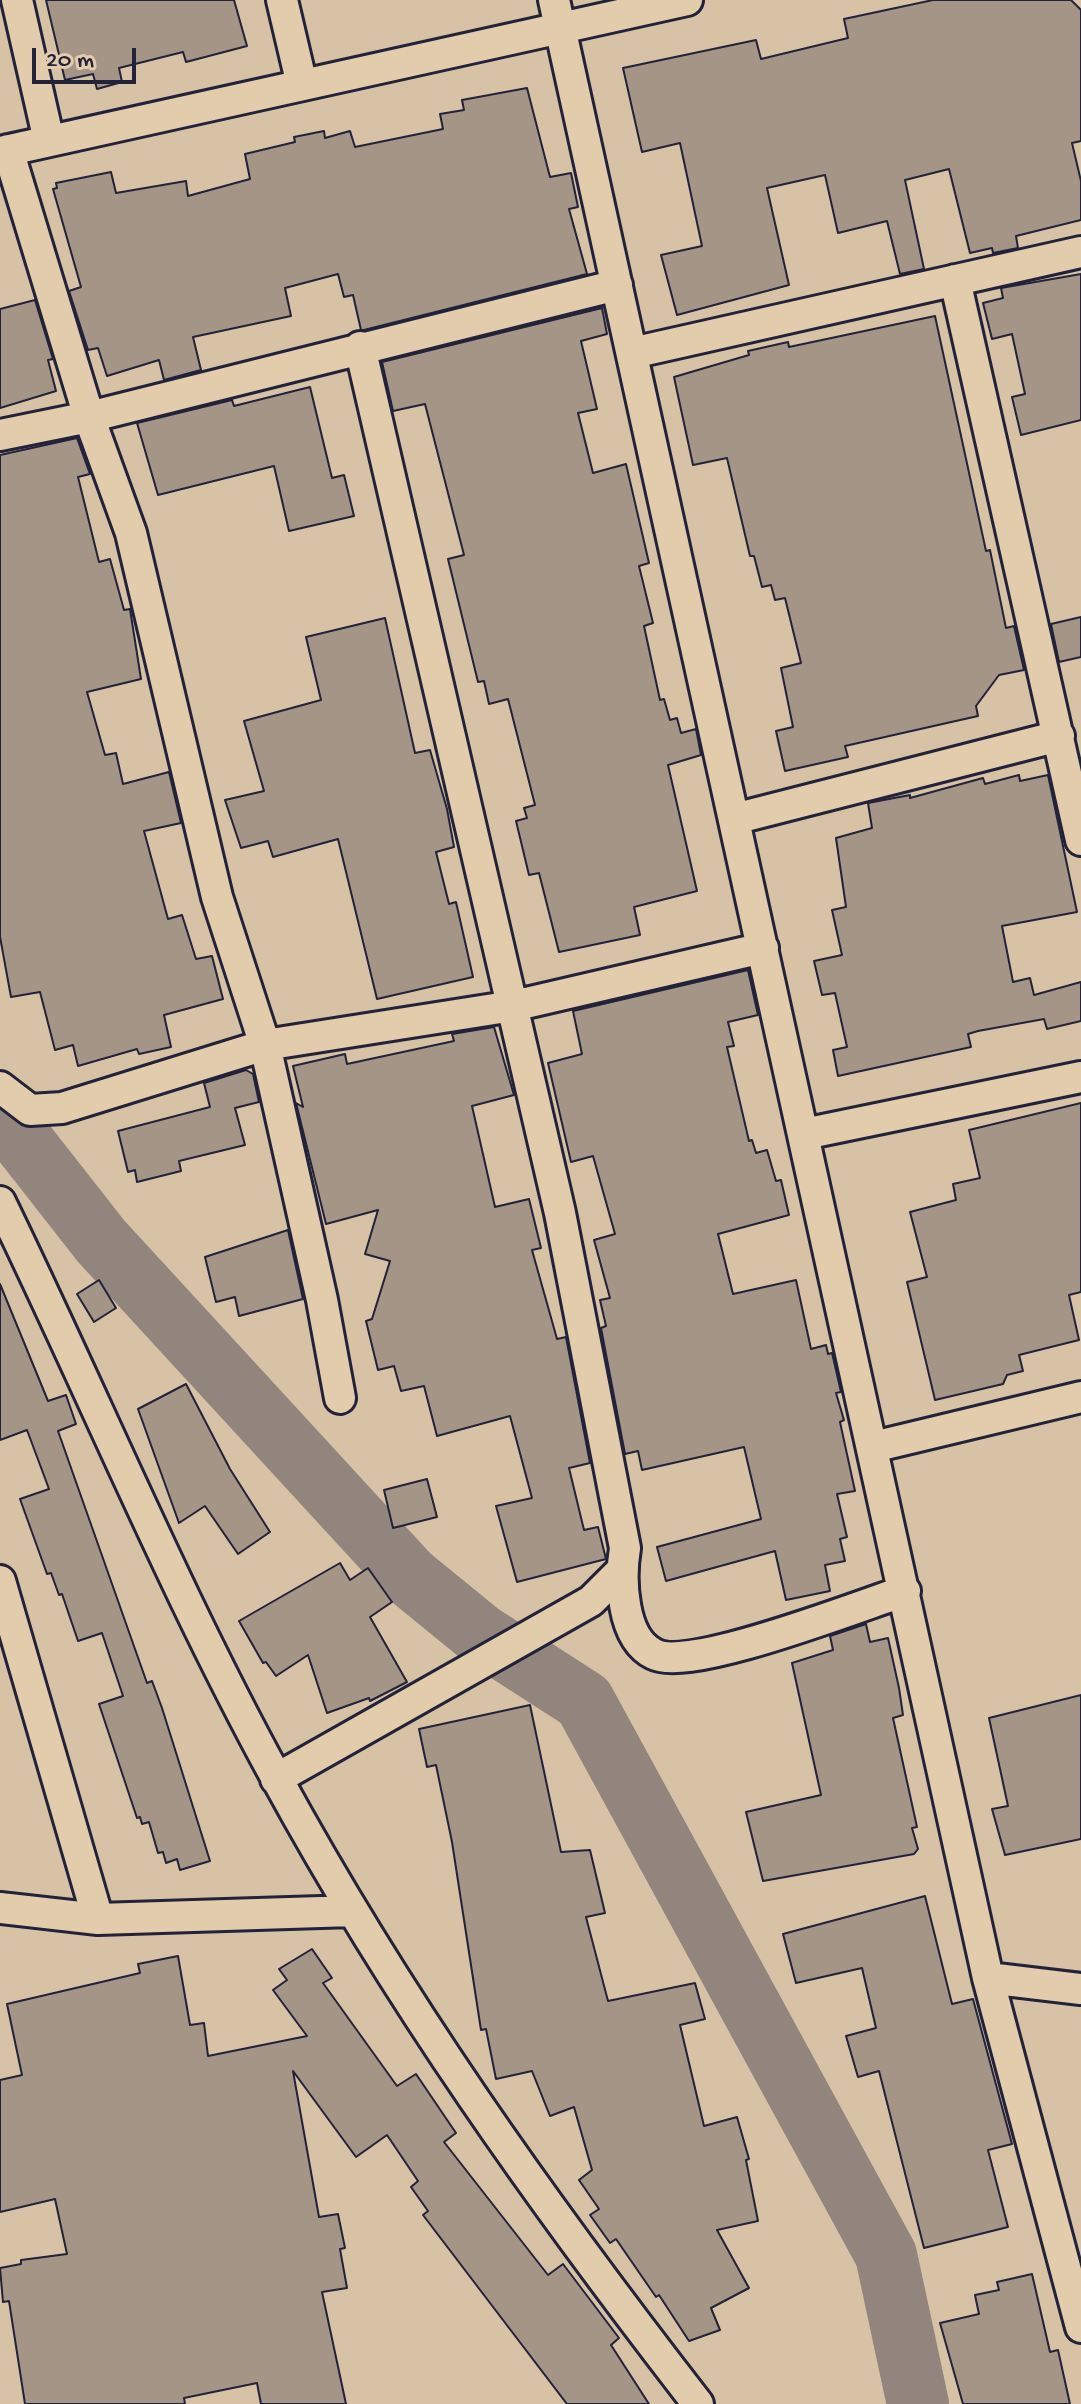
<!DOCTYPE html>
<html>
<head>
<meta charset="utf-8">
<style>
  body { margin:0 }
  #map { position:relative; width:1081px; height:2404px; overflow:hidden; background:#d7c2a5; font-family:"Gochi Hand",sans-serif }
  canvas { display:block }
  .scale { position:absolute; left:32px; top:48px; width:104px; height:36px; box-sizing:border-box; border:4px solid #22223b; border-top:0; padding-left:10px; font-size:24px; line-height:28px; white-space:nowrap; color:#22223b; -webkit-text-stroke:6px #e2ccac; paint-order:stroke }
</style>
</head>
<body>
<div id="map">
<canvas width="1081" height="2404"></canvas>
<div class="scale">20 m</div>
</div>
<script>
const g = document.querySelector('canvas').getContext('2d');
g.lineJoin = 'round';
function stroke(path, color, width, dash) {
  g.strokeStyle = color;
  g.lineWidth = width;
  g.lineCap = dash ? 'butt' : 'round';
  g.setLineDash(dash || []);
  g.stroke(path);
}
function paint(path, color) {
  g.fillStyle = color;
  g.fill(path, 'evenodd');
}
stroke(new Path2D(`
  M 0,1112 L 101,1241 L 409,1576 L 480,1634 L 584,1701 L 886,2255 L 918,2404`), '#91857d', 62);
const building = new Path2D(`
  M 46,0 L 234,0 L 247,46 L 186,62 L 183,52 L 119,68 L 122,82 L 97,89 L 93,74 L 65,80 Z
  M 933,0 L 1071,0 L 1081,10 L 1081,141 L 1072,143 L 1081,181 L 1081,220 L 1016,236 L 1018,248 L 993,253 L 992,248 L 970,253 L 949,169 L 905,180 L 924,269 L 900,274 L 887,221 L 838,233 L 825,175 L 767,188 L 789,285 L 677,315 L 661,255 L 702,246 L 680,143 L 642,152 L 623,68 L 756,40 L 761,59 L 848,38 L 844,19 Z
  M 527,88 L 550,177 L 571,173 L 578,207 L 569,209 L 587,274 L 364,330 L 361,330 L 353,295 L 344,297 L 338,274 L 285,288 L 291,316 L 193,337 L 201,370 L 164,380 L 159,360 L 107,376 L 98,348 L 88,350 L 69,291 L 81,287 L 53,189 L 57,188 L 56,183 L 111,172 L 116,193 L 186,181 L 188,196 L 250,179 L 245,154 L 295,142 L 294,137 L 324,131 L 325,138 L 350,131 L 355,147 L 443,129 L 440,114 L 464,110 L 462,100 Z
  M 1081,274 L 1081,420 L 1021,435 L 1012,397 L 1025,394 L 1012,334 L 992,339 L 983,303 L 1003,298 L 1001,288 Z
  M 35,300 L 53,359 L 48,360 L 56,391 L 0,408 L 0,309 Z
  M 602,308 L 607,334 L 581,341 L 597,409 L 578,413 L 593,473 L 626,464 L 649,563 L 639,566 L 653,623 L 644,626 L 660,700 L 664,699 L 670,720 L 677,718 L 681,733 L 696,729 L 701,755 L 668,765 L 697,891 L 634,907 L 640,935 L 559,952 L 539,873 L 529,875 L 516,821 L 527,818 L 524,808 L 535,805 L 508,699 L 489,704 L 484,681 L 478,682 L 448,559 L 464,555 L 425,404 L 393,411 L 382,362 Z
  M 935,316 L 986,551 L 990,550 L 1006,628 L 1014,626 L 1024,670 L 999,675 L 976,706 L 978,716 L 845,746 L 848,757 L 785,771 L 776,731 L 793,727 L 781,668 L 801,663 L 785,598 L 775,600 L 771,585 L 762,587 L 754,556 L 750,556 L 727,458 L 693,465 L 674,377 L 749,355 L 748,351 L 788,342 L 789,347 Z
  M 310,387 L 332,478 L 344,475 L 354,516 L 289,531 L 274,466 L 158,495 L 137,423 L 232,400 L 234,406 Z
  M 77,438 L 90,474 L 78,477 L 99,562 L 110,559 L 124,610 L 130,609 L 141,679 L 87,692 L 105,755 L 116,753 L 123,784 L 169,772 L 181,823 L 144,831 L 168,919 L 182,915 L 196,959 L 212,956 L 223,999 L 164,1015 L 171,1047 L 139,1054 L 137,1049 L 78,1066 L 73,1045 L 55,1050 L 40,992 L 11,997 L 0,937 L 0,455 Z
  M 1081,617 L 1081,657 L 1059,662 L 1051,624 Z
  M 385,618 L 415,753 L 430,750 L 447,809 L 454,847 L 436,852 L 449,904 L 456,902 L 473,977 L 377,999 L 338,839 L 273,857 L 268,841 L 241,848 L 225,800 L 264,791 L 244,721 L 321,700 L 306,637 Z
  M 1019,775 L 1020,781 L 1048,775 L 1077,912 L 1002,926 L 1013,982 L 1030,978 L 1034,995 L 1081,982 L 1081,1021 L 1047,1029 L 1044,1019 L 978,1031 L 968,1034 L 971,1047 L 838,1076 L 833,1050 L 847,1047 L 835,993 L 822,995 L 814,961 L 842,955 L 832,910 L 846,907 L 836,838 L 872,828 L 868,803 L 910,795 L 910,798 L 983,778 L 985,784 Z
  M 748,970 L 758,1015 L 728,1022 L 734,1046 L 727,1047 L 749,1141 L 752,1140 L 756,1153 L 767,1150 L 776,1181 L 781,1180 L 789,1215 L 718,1234 L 733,1294 L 796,1280 L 811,1349 L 826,1345 L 828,1354 L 832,1353 L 833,1357 L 841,1392 L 836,1393 L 844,1420 L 840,1422 L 855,1491 L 837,1494 L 847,1537 L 840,1539 L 845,1561 L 825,1565 L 830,1591 L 786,1600 L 775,1551 L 666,1581 L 657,1547 L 761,1519 L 744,1447 L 642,1470 L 638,1451 L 625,1454 L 601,1328 L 606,1326 L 600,1300 L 610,1298 L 594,1240 L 615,1234 L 593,1156 L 571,1162 L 548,1063 L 582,1054 L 573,1011 Z
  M 494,1027 L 514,1095 L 472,1106 L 495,1207 L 529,1199 L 541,1248 L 532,1250 L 557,1339 L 566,1337 L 590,1463 L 569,1468 L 584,1530 L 598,1527 L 606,1559 L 517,1582 L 496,1506 L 532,1498 L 510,1416 L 437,1436 L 424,1386 L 401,1391 L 394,1366 L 378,1370 L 366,1321 L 372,1319 L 390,1261 L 365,1254 L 378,1210 L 326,1224 L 296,1103 L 303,1107 L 293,1066 L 345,1054 L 347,1064 L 454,1041 L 452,1034 Z
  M 246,1070 L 253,1074 L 259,1102 L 235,1108 L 245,1145 L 179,1161 L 181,1171 L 137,1182 L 135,1170 L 128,1172 L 118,1131 L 210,1107 L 204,1083 Z
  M 1081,1103 L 1081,1292 L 1069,1295 L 1079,1340 L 1019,1355 L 1023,1371 L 1007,1375 L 1003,1384 L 935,1400 L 907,1282 L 927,1277 L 910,1212 L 956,1200 L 953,1184 L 980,1178 L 969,1130 Z
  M 288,1230 L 303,1299 L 239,1316 L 235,1297 L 216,1302 L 205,1257 Z
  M 99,1280 L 116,1308 L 94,1322 L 77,1294 Z
  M 0,1284 L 48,1401 L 66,1395 L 76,1424 L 58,1431 L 147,1683 L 152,1681 L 162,1708 L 210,1861 L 180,1870 L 177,1859 L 166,1863 L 163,1852 L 158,1853 L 149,1822 L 142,1824 L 140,1817 L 137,1818 L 99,1704 L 123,1696 L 102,1633 L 78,1641 L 62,1594 L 59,1595 L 51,1573 L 47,1574 L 20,1499 L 49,1489 L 27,1430 L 0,1440 Z
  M 186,1384 L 230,1469 L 270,1532 L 238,1554 L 205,1506 L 179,1523 L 138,1409 Z
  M 427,1479 L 437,1517 L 393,1528 L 384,1490 Z
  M 340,1563 L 350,1580 L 368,1568 L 392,1602 L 370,1617 L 407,1682 L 370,1701 L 369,1698 L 327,1713 L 308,1655 L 276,1676 L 266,1662 L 263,1663 L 239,1621 Z
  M 866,1624 L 870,1642 L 888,1638 L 899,1688 L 903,1715 L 893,1718 L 917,1827 L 912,1828 L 918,1849 L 914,1854 L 763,1881 L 746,1812 L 821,1795 L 792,1663 L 833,1650 L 830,1636 Z
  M 1081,1695 L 1081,1839 L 1005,1855 L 992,1809 L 1008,1806 L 989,1718 Z
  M 530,1705 L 561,1852 L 590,1850 L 605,1913 L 586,1917 L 608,2001 L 695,1983 L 705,2019 L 680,2025 L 704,2126 L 737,2117 L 749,2159 L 746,2160 L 758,2221 L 717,2230 L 749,2288 L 711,2308 L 720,2330 L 689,2341 L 659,2295 L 656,2297 L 616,2239 L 610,2243 L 590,2215 L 599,2209 L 579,2180 L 592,2170 L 574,2107 L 550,2116 L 532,2071 L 496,2079 L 486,2029 L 481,2030 L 452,1842 L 436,1765 L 427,1767 L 419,1729 Z
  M 925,1896 L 952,2004 L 973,1999 L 1012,2144 L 988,2150 L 1008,2227 L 924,2248 L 879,2071 L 858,2077 L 846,2036 L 876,2028 L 862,1968 L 796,1983 L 783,1934 Z
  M 312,1949 L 332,1978 L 323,1983 L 397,2086 L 416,2074 L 456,2133 L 444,2142 L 548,2275 L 563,2264 L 619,2338 L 611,2345 L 649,2404 L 567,2404 L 423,2215 L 428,2211 L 411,2187 L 418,2181 L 387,2135 L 356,2157 L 293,2071 L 319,2217 L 338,2214 L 345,2248 L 340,2249 L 347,2288 L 322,2292 L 346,2404 L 261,2404 L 257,2383 L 184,2398 L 185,2404 L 25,2404 L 9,2301 L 3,2302 L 0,2268 L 21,2264 L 21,2260 L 67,2254 L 55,2199 L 0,2212 L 0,2080 L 22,2075 L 7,2004 L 140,1973 L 138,1964 L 178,1956 L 190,2025 L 204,2023 L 208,2056 L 307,2036 L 273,1990 L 287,1980 L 279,1969 Z
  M 1032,2274 L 1050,2352 L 1058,2350 L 1070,2404 L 963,2404 L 940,2323 L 979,2314 L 975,2295 L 999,2290 L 997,2282 Z`);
paint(building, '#a59587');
stroke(building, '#22223b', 2);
const street = new Path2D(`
  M 17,0 L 49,141
  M 282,0 L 302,85
  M 554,0 L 988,1978 L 1081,2327
  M 8,150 L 89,417 L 131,533 L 217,897 L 265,1045 L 322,1300 L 340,1398
  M 0,152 L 687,0
  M 955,280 L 1081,840
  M 360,347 L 560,1213 L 625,1548 C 620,1578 621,1638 654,1654 C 689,1673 861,1605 905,1591
  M 632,353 L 1081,252
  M 0,435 L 89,417 L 617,285
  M 734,819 L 1059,736
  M 0,1087 L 30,1110 L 62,1108 L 265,1045 L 513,1006 L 763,948
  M 804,1134 L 1081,1077
  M 0,1202 C 93,1393 174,1591 276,1777 C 398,2001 542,2203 698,2404
  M 873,1447 L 1081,1397
  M 0,1581 L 98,1919
  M 276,1779 L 591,1601 L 621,1571
  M 0,1908 L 98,1919 L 353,1911
  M 988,1978 L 1081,1989`);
stroke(street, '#22223b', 36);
stroke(street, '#e2ccac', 30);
</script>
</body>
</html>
